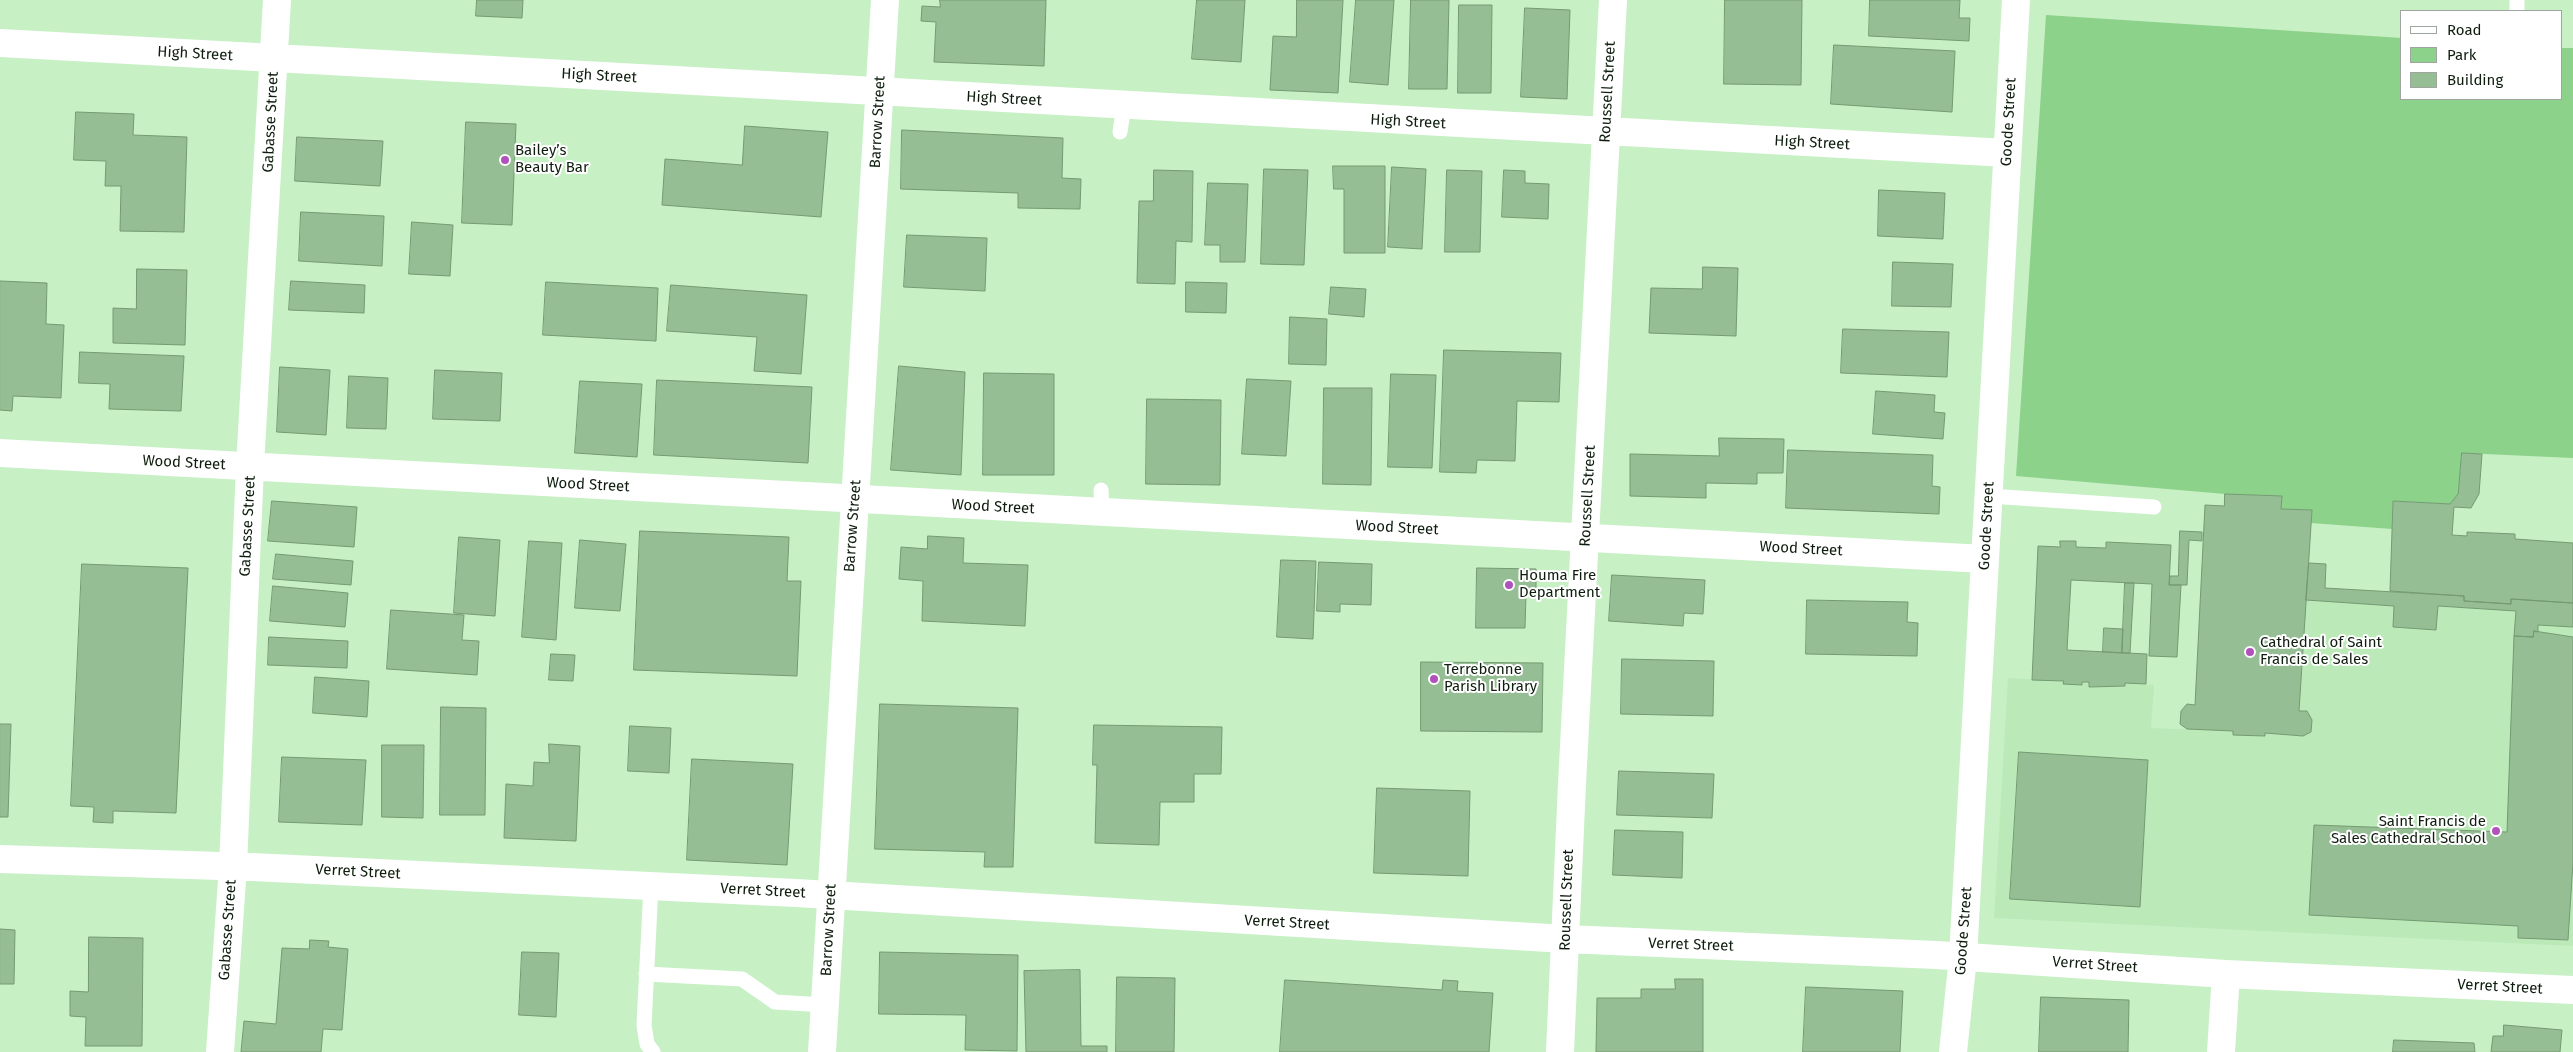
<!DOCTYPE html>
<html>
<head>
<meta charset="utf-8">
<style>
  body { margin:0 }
  #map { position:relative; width:2573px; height:1052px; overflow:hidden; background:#c7f0c5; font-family:"Fira Sans",sans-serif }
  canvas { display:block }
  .legend { position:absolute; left:2400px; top:10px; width:162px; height:90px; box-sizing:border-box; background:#fff; border:1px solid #9fa59f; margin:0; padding:6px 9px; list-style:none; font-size:15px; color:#0e1d0e }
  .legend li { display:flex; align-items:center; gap:10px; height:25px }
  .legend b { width:25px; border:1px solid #9fa59f }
</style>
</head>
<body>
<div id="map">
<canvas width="2573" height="1052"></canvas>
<ul class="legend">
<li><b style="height:6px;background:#fff"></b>Road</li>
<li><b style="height:14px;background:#8dd28a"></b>Park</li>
<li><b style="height:14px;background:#96be94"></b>Building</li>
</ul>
</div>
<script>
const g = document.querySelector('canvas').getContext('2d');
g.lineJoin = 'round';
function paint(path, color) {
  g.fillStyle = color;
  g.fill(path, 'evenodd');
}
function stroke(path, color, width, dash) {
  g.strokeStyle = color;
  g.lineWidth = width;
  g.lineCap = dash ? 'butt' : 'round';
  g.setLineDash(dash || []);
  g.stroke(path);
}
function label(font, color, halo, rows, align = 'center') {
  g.font = font + ' "Fira Sans",sans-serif';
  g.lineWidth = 4;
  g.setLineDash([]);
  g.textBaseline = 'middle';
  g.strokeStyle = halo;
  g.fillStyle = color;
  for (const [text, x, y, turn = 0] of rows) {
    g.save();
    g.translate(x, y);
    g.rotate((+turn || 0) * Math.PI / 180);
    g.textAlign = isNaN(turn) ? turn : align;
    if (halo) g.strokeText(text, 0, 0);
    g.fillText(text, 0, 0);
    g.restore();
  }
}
paint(new Path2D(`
  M 2306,600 L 2394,606 L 2393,627 L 2436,630 L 2438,606 L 2516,611 L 2538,625 L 2573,627 L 2573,946 L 1994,918 L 2008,678 L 2064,681 L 2064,684 L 2081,685 L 2082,682 L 2089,682 L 2090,687 L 2125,686 L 2125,683 L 2154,685 L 2151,728 L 2233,731 L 2234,735 L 2264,736 L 2265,733 L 2303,736 L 2311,732 L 2299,711 Z`), '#bbeab8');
paint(new Path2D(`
  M 2046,15 L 2402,38 L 2402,99 L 2562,99 L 2562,48 L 2573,48 L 2573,458 L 2462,453 L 2458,494 L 2450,504 L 2393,501 L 2392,529 L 2311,523 L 2312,510 L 2281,509 L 2282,496 L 2225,494 L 2016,476 Z`), '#8dd28a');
const building = new Path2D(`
  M 477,0 L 523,0 L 522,18 L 476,16 Z
  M 940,0 L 1046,0 L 1044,66 L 934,62 L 936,22 L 921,21 L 922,6 L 940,7 Z
  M 1197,0 L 1245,0 L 1241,62 L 1192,59 Z
  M 1297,0 L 1343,0 L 1338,93 L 1270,90 L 1273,36 L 1296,37 Z
  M 1356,0 L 1394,0 L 1388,85 L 1350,82 Z
  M 1411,0 L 1449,0 L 1447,89 L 1409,89 Z
  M 1725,0 L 1802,0 L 1801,85 L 1724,84 Z
  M 1870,0 L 1960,0 L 1959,18 L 1970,18 L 1969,41 L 1869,36 Z
  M 1459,5 L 1492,5 L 1491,93 L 1458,93 Z
  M 1525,8 L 1570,10 L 1567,99 L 1521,97 Z
  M 1834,45 L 1955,51 L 1952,112 L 1831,104 Z
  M 76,112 L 134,114 L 133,135 L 187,137 L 184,232 L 120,231 L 121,186 L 105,186 L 106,161 L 74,160 Z
  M 466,122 L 516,124 L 512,225 L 462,223 Z
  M 745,126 L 828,132 L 821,217 L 662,205 L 665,159 L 742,165 Z
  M 902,130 L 1063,138 L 1062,178 L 1081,179 L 1080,209 L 1018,208 L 1018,193 L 901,189 Z
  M 297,137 L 383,141 L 380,186 L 295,181 Z
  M 1333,166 L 1385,166 L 1385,253 L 1344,253 L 1344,189 L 1334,189 Z
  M 1392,167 L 1426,169 L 1422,249 L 1388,247 Z
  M 1264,169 L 1308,170 L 1304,265 L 1261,264 Z
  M 1154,170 L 1193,171 L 1192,242 L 1176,241 L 1175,284 L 1137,283 L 1139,201 L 1153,201 Z
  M 1447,170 L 1482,171 L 1480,252 L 1445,252 Z
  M 1504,170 L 1525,171 L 1525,183 L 1549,184 L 1548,219 L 1502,217 Z
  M 1208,183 L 1248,184 L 1245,262 L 1220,262 L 1220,245 L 1205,245 Z
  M 1879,190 L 1945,193 L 1943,239 L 1878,236 Z
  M 301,212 L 384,216 L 382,266 L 299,261 Z
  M 412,222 L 453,225 L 450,276 L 409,274 Z
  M 907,235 L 987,238 L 985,291 L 904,287 Z
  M 1893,262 L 1953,264 L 1951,307 L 1892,306 Z
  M 1703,267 L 1738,268 L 1736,336 L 1649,333 L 1651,288 L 1702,289 Z
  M 137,269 L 187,270 L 185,345 L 113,343 L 113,308 L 136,309 Z
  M 0,281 L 47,283 L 46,324 L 64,325 L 61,398 L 13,396 L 12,411 L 0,410 Z
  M 291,281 L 365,285 L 364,313 L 289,310 Z
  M 546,282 L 658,288 L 656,341 L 543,335 Z
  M 1186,282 L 1227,283 L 1226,313 L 1186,312 Z
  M 671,285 L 807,295 L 801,374 L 754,371 L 757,337 L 667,331 Z
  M 1331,287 L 1366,289 L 1364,317 L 1329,314 Z
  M 1290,317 L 1327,319 L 1326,365 L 1289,364 Z
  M 1843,329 L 1949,332 L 1947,377 L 1841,373 Z
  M 1444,350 L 1561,353 L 1559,402 L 1517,401 L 1515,461 L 1477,460 L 1476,473 L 1440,472 Z
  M 80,352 L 184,356 L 181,411 L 109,409 L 110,384 L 79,383 Z
  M 899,366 L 965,372 L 961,475 L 891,470 Z
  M 280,367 L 330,370 L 326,435 L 277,432 Z
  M 435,370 L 502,373 L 500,421 L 433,419 Z
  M 984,373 L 1054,374 L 1054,475 L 983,475 Z
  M 1391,374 L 1436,375 L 1432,468 L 1388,467 Z
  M 349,376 L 388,378 L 386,429 L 347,428 Z
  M 1247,379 L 1291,381 L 1286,456 L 1242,454 Z
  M 657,380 L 812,387 L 808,463 L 654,455 Z
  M 580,381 L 642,384 L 637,457 L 575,453 Z
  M 1324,388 L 1372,388 L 1371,485 L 1323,484 Z
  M 1876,391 L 1935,395 L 1934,412 L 1945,413 L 1943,439 L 1873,434 Z
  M 1147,399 L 1221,400 L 1220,485 L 1146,484 Z
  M 1719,438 L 1784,439 L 1783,473 L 1757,473 L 1757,484 L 1706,483 L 1706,498 L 1630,496 L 1630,454 L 1719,456 Z
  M 1788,450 L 1933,455 L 1932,486 L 1940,487 L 1939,514 L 1786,508 Z
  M 2462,453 L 2482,454 L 2479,494 L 2471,508 L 2454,507 L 2452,535 L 2467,536 L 2467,532 L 2515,534 L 2515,539 L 2573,543 L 2573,603 L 2511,599 L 2511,604 L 2464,601 L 2464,596 L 2390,591 L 2393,501 L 2450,504 L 2458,494 Z
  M 2225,494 L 2282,496 L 2281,509 L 2312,510 L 2299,711 L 2307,711 L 2312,720 L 2311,732 L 2303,736 L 2265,733 L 2265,736 L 2233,735 L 2233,731 L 2187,729 L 2180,724 L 2181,711 L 2187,704 L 2195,705 L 2205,505 L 2224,506 Z
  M 272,501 L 357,507 L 354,547 L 268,541 Z
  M 640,531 L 789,537 L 787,581 L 801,581 L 797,676 L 634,670 Z
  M 2180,531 L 2202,532 L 2202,541 L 2189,540 L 2187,585 L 2169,585 L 2170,576 L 2178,576 Z
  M 928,536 L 964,538 L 963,563 L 1028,565 L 1025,626 L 922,621 L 923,581 L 899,579 L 901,547 L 927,549 Z
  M 459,537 L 500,540 L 495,616 L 454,613 Z
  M 580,540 L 626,544 L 620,611 L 575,608 Z
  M 529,541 L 562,543 L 556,640 L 522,637 Z
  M 2060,541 L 2076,541 L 2076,547 L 2106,548 L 2106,542 L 2171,545 L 2169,585 L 2181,585 L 2177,657 L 2149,656 L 2152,584 L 2071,580 L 2067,650 L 2147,654 L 2146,684 L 2125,683 L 2125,686 L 2089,687 L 2089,682 L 2082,682 L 2082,685 L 2063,684 L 2064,681 L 2032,680 L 2038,546 L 2060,547 Z
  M 276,554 L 353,561 L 351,585 L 273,579 Z
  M 1281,560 L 1316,561 L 1313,639 L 1277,637 Z
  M 1319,562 L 1372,564 L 1371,605 L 1340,604 L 1340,612 L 1317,611 Z
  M 2309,563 L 2326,564 L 2325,588 L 2464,596 L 2464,601 L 2511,604 L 2511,599 L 2573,603 L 2573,627 L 2538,625 L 2538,632 L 2534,631 L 2533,637 L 2514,636 L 2516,611 L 2438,606 L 2436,630 L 2393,627 L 2394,606 L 2306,600 Z
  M 82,564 L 188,568 L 176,813 L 113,811 L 113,823 L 93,822 L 94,807 L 71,806 Z
  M 1477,568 L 1536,569 L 1536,595 L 1526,594 L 1525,628 L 1476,628 Z
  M 1612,575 L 1705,580 L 1703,614 L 1684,613 L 1683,626 L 1609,621 Z
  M 2125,583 L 2134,583 L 2130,653 L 2122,653 Z
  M 273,586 L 348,593 L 345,627 L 270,621 Z
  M 1807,600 L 1908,602 L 1907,622 L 1918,623 L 1917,656 L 1806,654 Z
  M 391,610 L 464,615 L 462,640 L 479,641 L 477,675 L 387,669 Z
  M 2104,628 L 2123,629 L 2122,653 L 2103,652 Z
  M 2534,631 L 2573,637 L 2573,862 L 2568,940 L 2518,938 L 2518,926 L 2309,915 L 2314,825 L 2507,832 L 2514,636 L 2533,637 Z
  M 269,637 L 348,641 L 347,668 L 268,665 Z
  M 551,654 L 575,655 L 573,681 L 549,680 Z
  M 1622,659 L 1714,661 L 1713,716 L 1621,714 Z
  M 1421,662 L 1543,663 L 1542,732 L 1421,731 Z
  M 315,677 L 369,681 L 367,717 L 313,713 Z
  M 880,704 L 1018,708 L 1013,867 L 984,867 L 985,852 L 875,849 Z
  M 441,707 L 486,708 L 485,815 L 440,815 Z
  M 0,724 L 11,724 L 8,817 L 0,817 Z
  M 1094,725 L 1222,727 L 1221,774 L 1194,774 L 1194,802 L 1160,802 L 1159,845 L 1095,843 L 1097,765 L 1093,765 Z
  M 630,726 L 671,728 L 669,773 L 628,771 Z
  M 549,744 L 580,746 L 576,841 L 504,838 L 506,784 L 533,786 L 534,762 L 549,763 Z
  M 382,745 L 424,745 L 423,818 L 382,817 Z
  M 2019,752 L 2148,760 L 2140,907 L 2010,899 Z
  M 282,757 L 366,760 L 362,825 L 279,822 Z
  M 692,759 L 793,764 L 787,865 L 687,860 Z
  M 1619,771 L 1714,774 L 1712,818 L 1617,815 Z
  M 1377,788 L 1470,791 L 1468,876 L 1374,873 Z
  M 1615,830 L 1683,832 L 1682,878 L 1613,875 Z
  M 0,929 L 15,930 L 14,984 L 0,984 Z
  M 89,937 L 143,938 L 142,1046 L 85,1046 L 86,1017 L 70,1016 L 70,991 L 88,992 Z
  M 310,940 L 329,941 L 328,947 L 348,949 L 342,1030 L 323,1029 L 321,1052 L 241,1052 L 244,1021 L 276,1024 L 282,948 L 309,949 Z
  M 522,952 L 559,953 L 556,1017 L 519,1015 Z
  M 880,952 L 1018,955 L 1017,1051 L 965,1050 L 966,1015 L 879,1014 Z
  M 1080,970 L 1081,1046 L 1107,1046 L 1107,1052 L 1026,1052 L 1024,971 Z
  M 1117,977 L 1175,978 L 1174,1052 L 1116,1052 Z
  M 1675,979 L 1703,979 L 1703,1052 L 1596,1052 L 1597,998 L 1641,998 L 1641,989 L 1675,989 Z
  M 1285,980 L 1442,990 L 1443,980 L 1458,981 L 1457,991 L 1493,993 L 1489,1052 L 1280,1052 Z
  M 1806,987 L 1903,991 L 1900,1052 L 1803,1052 Z
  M 2041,997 L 2129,1000 L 2128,1052 L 2039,1052 Z
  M 2504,1025 L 2562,1030 L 2560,1052 L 2491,1052 L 2493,1036 L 2503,1036 Z
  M 2394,1040 L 2474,1043 L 2475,1052 L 2393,1052 Z`);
paint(building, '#96be94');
stroke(building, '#749a72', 1);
stroke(new Path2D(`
  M 2517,11 L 2517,0
  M 1120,132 L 1124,105
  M 1101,490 L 1102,512
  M 1989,496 L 2154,507
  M 651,886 L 644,1025 L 647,1044 L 653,1052
  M 646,974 L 742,979 L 775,1002 L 825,1005`), '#fff', 15);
stroke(new Path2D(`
  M 0,43 L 2007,153
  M 0,453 L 1985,559
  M 0,859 L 252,867 L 796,893 L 1566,939 L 1936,955 L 2226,974 L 2573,990
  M 220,1052 L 233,866 L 250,466 L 277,0
  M 1560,1052 L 1572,784 L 1613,0
  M 1953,1052 L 1963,957 L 2016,0
  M 2221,1052 L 2226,974`), '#fff', 28);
stroke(new Path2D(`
  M 822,1052 L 885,0`), '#fff', 28);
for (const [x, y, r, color] of [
  [505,160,5,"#b152bb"],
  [1509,585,5,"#b152bb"],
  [2250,652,5,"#b152bb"],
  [1434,679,5,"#b152bb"],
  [2496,831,5,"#b152bb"]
]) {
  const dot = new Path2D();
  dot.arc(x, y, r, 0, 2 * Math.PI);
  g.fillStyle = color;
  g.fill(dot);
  stroke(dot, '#fff', 2);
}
label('15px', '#0e1d0e', '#fff', [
  ["High Street",195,54,3],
  ["High Street",599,76,3],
  ["Roussell Street",1608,92,-87],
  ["High Street",1004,99,3],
  ["Gabasse Street",271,122,-87],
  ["Barrow Street",878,122,-87],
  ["High Street",1408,122,3],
  ["Goode Street",2009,122,-87],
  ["High Street",1812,143,3],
  ["Wood Street",184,463,3],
  ["Wood Street",588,485,3],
  ["Roussell Street",1588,496,-87],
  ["Wood Street",993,507,3],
  ["Gabasse Street",248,526,-87],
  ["Barrow Street",853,526,-86],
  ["Goode Street",1987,526,-87],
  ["Wood Street",1397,528,3],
  ["Wood Street",1801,549,3],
  ["Verret Street",358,872,3],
  ["Verret Street",763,891,3],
  ["Roussell Street",1567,900,-88],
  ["Verret Street",1287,923,3],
  ["Gabasse Street",228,930,-86],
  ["Barrow Street",829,930,-87],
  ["Goode Street",1964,931,-86],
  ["Verret Street",1691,945,2],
  ["Verret Street",2095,965,4],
  ["Verret Street",2500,987,3]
]);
label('15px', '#0e1d0e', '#fff', [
  ["Bailey’s",515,151],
  ["Beauty Bar",515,168],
  ["Houma Fire",1519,576],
  ["Department",1519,593],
  ["Cathedral of Saint",2260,643],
  ["Francis de Sales",2260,660],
  ["Terrebonne",1444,670],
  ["Parish Library",1444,687],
  ["Saint Francis de",2486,822,"right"],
  ["Sales Cathedral School",2486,839,"right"]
], 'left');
</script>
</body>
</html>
